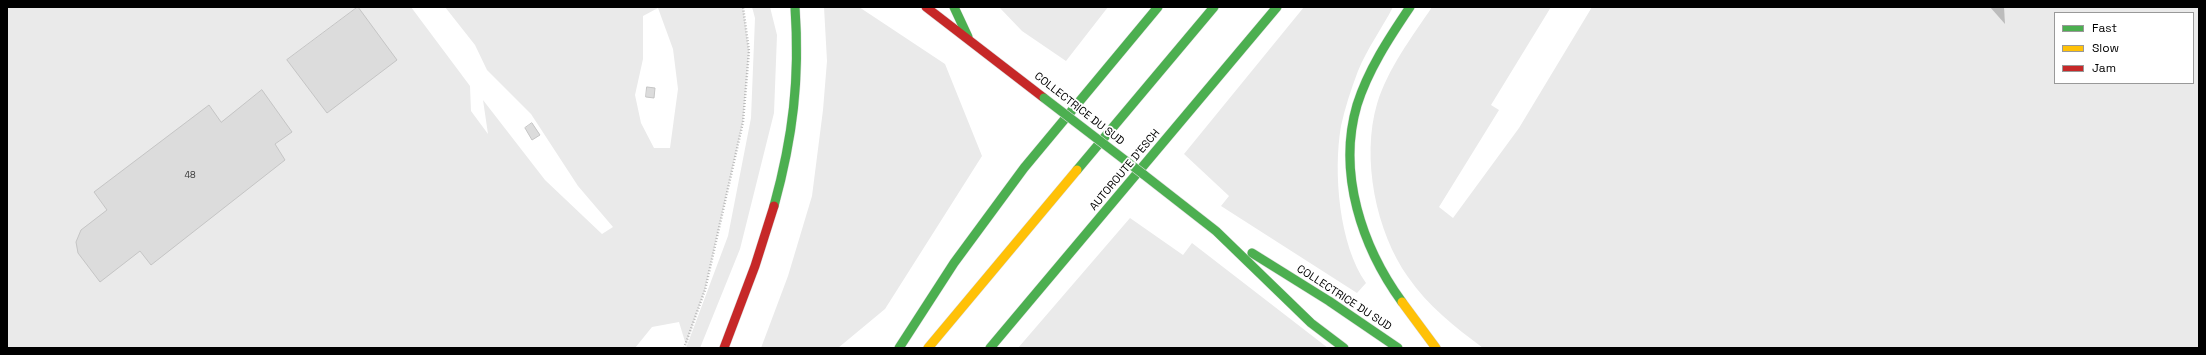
<!DOCTYPE html>
<html>
<head>
<meta charset="utf-8">
<style>
  body { margin:0 }
  #map { position:relative; width:2206px; height:355px; overflow:hidden; background:#fff; font-family:"Space Grotesk",sans-serif }
  canvas { display:block }
  .frame { position:absolute; inset:0; border:8px solid #000; pointer-events:none }
  .legend { position:absolute; left:2054px; top:12px; width:140px; height:72px; box-sizing:border-box; background:#fff; border:1px solid #999; margin:0; padding:5px 7px; list-style:none; font-size:12px; color:#000 }
  .legend li { display:flex; align-items:center; gap:8px; height:20px }
  .legend b { width:20px; border:1px solid #999 }
</style>
</head>
<body>
<div id="map">
<canvas width="2206" height="355"></canvas>
<div class="frame"></div>
<ul class="legend">
<li><b style="height:5px;background:#4caf50"></b>Fast</li>
<li><b style="height:5px;background:#ffc107"></b>Slow</li>
<li><b style="height:5px;background:#c62828"></b>Jam</li>
</ul>
</div>
<script>
const g = document.querySelector('canvas').getContext('2d');
g.lineJoin = 'round';
function paint(path, color) {
  g.fillStyle = color;
  g.fill(path, 'evenodd');
}
function stroke(path, color, width, dash) {
  g.strokeStyle = color;
  g.lineWidth = width;
  g.lineCap = dash ? 'butt' : 'round';
  g.setLineDash(dash || []);
  g.stroke(path);
}
function label(font, color, halo, rows, align = 'center') {
  g.font = font + ' "Space Grotesk",sans-serif';
  g.lineWidth = 3.5;
  g.setLineDash([]);
  g.textBaseline = 'middle';
  g.strokeStyle = halo;
  g.fillStyle = color;
  for (const [text, x, y, turn = 0] of rows) {
    g.save();
    g.translate(x, y);
    g.rotate((+turn || 0) * Math.PI / 180);
    g.textAlign = isNaN(turn) ? turn : align;
    if (halo) g.strokeText(text, 0, 0);
    g.fillText(text, 0, 0);
    g.restore();
  }
}
paint(new Path2D(`
  M 7,7 L 411,7 L 470,86 L 471,111 L 488,134 L 483,100 L 545,180 L 602,234 L 613,227 L 578,186 L 531,114 L 487,70 L 475,45 L 445,7 L 743,7 L 749,51 L 743,122 L 705,290 L 686,345 L 679,322 L 652,327 L 635,348 L 7,348 ZM 658,8 L 673,49 L 678,89 L 670,148 L 654,148 L 641,123 L 635,95 L 643,59 L 643,16 Z
  M 752,7 L 770,7 L 777,35 L 774,113 L 740,249 L 700,348 L 686,348 L 728,236 L 751,118 L 755,18 Z
  M 824,7 L 859,7 L 945,64 L 982,156 L 885,309 L 838,348 L 761,348 L 788,276 L 812,196 L 823,110 L 827,61 Z
  M 999,7 L 1108,7 L 1066,61 L 1022,31 Z
  M 1304,7 L 1393,7 C 1382,28 1367,49 1358,71 C 1351,89 1345,108 1341,126 C 1333,172 1339,245 1366,283 L 1357,293 L 1221,206 L 1229,196 L 1184,154 Z
  M 1432,7 L 1551,7 L 1491,105 L 1499,110 L 1439,207 L 1453,218 L 1519,128 L 1592,7 L 2199,7 L 2199,348 L 1483,348 C 1455,327 1428,306 1408,277 C 1376,232 1361,158 1377,104 C 1388,68 1412,37 1432,7 ZM 2055,13 L 2193,13 L 2193,83 L 2055,83 Z
  M 1130,218 L 1183,255 L 1192,243 L 1328,348 L 1018,348 Z`), '#eaeaea');
paint(new Path2D(`
  M 1990,7 L 2004,7 L 2005,24 Z`), '#bcbcbc');
const building = new Path2D(`
  M 358,7 L 397,60 L 327,113 L 287,60 Z
  M 647,87 L 655,88 L 654,98 L 646,97 Z
  M 262,90 L 292,132 L 275,144 L 285,160 L 151,265 L 140,251 L 100,282 L 78,253 L 76,242 L 81,230 L 107,210 L 94,192 L 209,105 L 221,122 Z
  M 532,123 L 540,135 L 532,140 L 525,128 Z`);
paint(building, '#dcdcdc');
stroke(building, '#c5c5c5', 1);
const fast = new Path2D(`
  M 954,7 L 968,37
  M 1077,170 L 1214,7
  M 1143,174 L 1216,231 L 1311,323 L 1344,348
  M 774,206 C 793,137 800,79 795,7
  M 1252,253 L 1329,301 L 1398,348
  M 1402,302 C 1362,247 1337,173 1357,105 C 1368,70 1389,38 1410,7
  M 899,348 L 954,263 L 1024,168 L 1158,7
  M 990,348 L 1277,7`);
const slow = new Path2D(`
  M 1402,302 L 1436,348
  M 928,348 L 1077,170`);
const jam = new Path2D(`
  M 926,7 L 1044,98
  M 724,348 L 755,266 L 774,206`);
stroke(fast, '#dbdbdb', 10);
stroke(slow, '#dbdbdb', 10);
stroke(jam, '#dbdbdb', 10);
stroke(new Path2D(`
  M 684,348 L 705,290 L 743,122 L 749,51 L 743,7`), '#b8b8b8', 2.5, [1, 2]);
stroke(fast, '#4caf50', 9);
stroke(slow, '#ffc107', 9);
stroke(jam, '#c62828', 9);
const fastBridge = new Path2D(`
  M 1044,98 L 1143,174`);
stroke(fastBridge, '#dbdbdb', 10, []);
stroke(fastBridge, '#4caf50', 9);
label('9px', '#373737', null, [
  ["48",190,176]
]);
label('11px', '#000', '#fff', [
  ["COLLECTRICE DU SUD",1079,109,38],
  ["AUTOROUTE D'ESCH",1125,170,-50],
  ["COLLECTRICE DU SUD",1344,298,33]
]);
</script>
</body>
</html>
